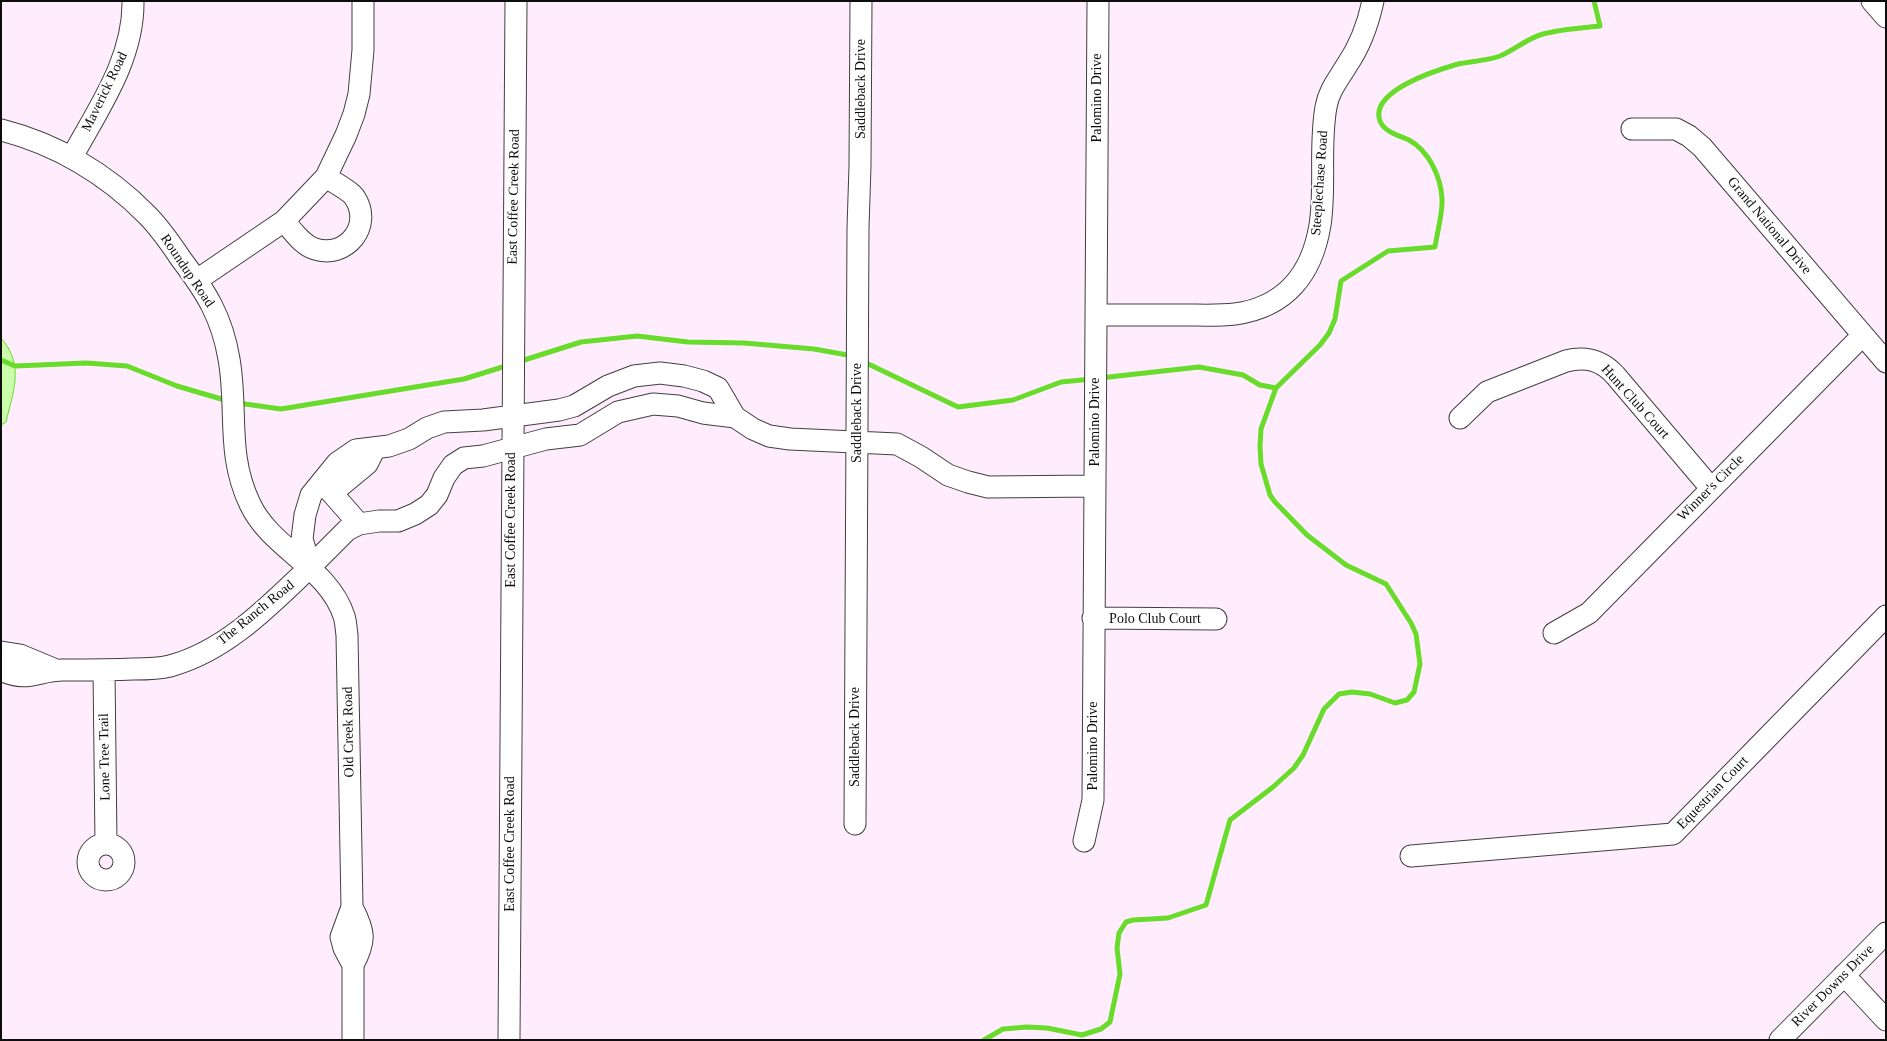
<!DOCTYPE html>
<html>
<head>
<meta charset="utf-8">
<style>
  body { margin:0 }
  #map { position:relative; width:1887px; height:1041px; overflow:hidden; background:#ffedfe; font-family:"Times New Roman",serif }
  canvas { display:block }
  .frame { position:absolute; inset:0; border:2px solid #0d0d0d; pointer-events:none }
</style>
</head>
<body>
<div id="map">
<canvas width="1887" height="1041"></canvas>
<div class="frame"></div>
</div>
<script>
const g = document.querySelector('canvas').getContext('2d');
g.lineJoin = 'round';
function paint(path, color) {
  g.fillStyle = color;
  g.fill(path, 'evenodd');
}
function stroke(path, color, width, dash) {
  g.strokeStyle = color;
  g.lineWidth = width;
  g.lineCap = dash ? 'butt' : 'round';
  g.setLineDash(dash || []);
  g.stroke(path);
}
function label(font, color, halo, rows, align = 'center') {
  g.font = font + ' "Times New Roman",serif';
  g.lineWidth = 4;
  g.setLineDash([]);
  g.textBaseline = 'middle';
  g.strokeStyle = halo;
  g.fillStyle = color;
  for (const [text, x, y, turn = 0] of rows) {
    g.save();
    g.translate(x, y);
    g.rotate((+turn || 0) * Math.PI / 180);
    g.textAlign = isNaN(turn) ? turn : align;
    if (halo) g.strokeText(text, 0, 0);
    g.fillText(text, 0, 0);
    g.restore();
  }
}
const water = new Path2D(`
  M 1,338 C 25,365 13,392 6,422 L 1,425 Z`);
paint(water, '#cafcac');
stroke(water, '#68db2b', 1);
stroke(new Path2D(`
  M 1,360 L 15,366 L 86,363 L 127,366 L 177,386 L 228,401
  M 862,361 L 958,407 L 1013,400 L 1061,382 L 1092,379
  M 518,362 L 581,342 L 637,336 L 688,342 L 744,343 L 814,349 L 853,356
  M 1100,378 L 1199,367 L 1243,375 L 1260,385 L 1276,388
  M 238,403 L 281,409 L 464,379 L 509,365
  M 984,1040 L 1003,1029 L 1027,1027 L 1047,1028 L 1082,1035 L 1101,1029 L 1110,1022 L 1120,974 L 1117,948 L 1119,933 L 1126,922 L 1133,920 L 1168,918 L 1206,905 L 1230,820 L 1273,787 L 1294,768 L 1303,755 L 1324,709 L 1339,694 L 1352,692 L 1370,694 L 1395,703 L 1407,700 L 1414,692 L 1420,664 L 1416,634 L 1411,623 L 1386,584 L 1346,565 L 1307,535 L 1275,502 L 1270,495 L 1261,464 L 1260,446 L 1261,429 L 1276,388 L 1320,345 L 1329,333 L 1335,319 L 1341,281 L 1388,251 L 1435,247 C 1437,233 1443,212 1442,199 C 1441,177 1429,151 1409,140 C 1400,136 1384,132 1380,121 C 1369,91 1437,70 1458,64 C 1471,61 1487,61 1500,56 C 1514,50 1528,38 1543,34 C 1561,29 1581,28 1600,26 L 1594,1`), '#68db2b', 5);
const minor = new Path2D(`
  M 1872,1 L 1886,17
  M 1632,129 L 1676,129 L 1689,136 L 1702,147 L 1886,362
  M 1,130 C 56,144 107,174 147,215 C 160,228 171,244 181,259 C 206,292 222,317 229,359 C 238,410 226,454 250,504 C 271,549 328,567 344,616 C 346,622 346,629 347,635 L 352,907 L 341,937 L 344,948 L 353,965 L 353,1040
  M 72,157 C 98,109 134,59 133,1
  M 284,221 C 293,231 302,245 315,249 C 346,259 373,226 355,198 C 351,191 333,182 326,177
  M 197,280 L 284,221 L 326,177 L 346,135 L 354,114 L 359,94 L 363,50 L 363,1
  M 1096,315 C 1125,315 1154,315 1183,315 C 1200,315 1218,316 1235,314 C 1286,307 1312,274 1320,225 C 1326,187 1319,146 1326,107 C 1329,90 1338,80 1347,65 C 1360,46 1368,24 1373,1
  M 735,417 L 718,388 L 703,381 L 684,376 L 660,373 L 634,376 L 608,386 L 574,406 L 559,410 L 483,420 L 444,422 L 427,428 L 409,439 L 389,446 L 356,450 L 337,463 L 311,495 L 305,515 L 302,539 L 310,567 L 347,530 L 359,524 L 379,521 L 398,521 L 415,514 L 429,505 L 437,495 L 444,478 L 453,465 L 464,458 L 483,456 L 546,439 L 580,435 L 618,412 L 653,404 L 678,406 L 703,413 L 735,417 L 753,429 L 769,436 L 790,439 L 897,444 L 921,457 L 948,475 L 968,482 L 988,487 L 1095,486
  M 1460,418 L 1487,392 L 1566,361 C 1586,356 1601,360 1615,375 L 1710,487
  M 323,483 L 359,524
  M 332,493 L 367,464 L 375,448
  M 1093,618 L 1216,619
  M 1554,633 L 1589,613 L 1862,336
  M 1,652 L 20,655 L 56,670
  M 1,670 C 27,683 38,670 63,670 C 87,670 110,670 133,669 C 145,669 158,669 170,666 C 226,651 269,606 310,567
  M 104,670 L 106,844
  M 855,824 L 858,228 L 860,166 L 861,1
  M 1084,841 L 1093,800 L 1098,1
  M88 862a18 18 0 1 1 36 0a18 18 0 1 1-36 0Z
  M 1411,856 L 1673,834 L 1886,616
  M 352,907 C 365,932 366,940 353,965
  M 1844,975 L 1886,1020
  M 509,1040 L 516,1
  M 1780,1040 L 1886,933`);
stroke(minor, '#404040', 23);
stroke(minor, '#fff', 21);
label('14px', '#0d0d0d', '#fff', [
  ["Saddleback Drive",861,89,-90],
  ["Maverick Road",105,92,-64],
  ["Palomino Drive",1097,98,-90],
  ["Steeplechase Road",1320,183,-86],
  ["East Coffee Creek Road",514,197,-89],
  ["Grand National Drive",1769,226,50],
  ["Roundup Road",187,271,56],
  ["Hunt Club Court",1635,402,48],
  ["Saddleback Drive",857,413,-90],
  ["Palomino Drive",1095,422,-90],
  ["Winner's Circle",1711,488,-45],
  ["East Coffee Creek Road",511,520,-90],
  ["The Ranch Road",256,613,-39],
  ["Polo Club Court",1155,619],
  ["Old Creek Road",349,732,-91],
  ["Saddleback Drive",855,737,-90],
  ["Palomino Drive",1093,746,-90],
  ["Lone Tree Trail",105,757,-91],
  ["Equestrian Court",1713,793,-46],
  ["East Coffee Creek Road",510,844,-90],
  ["River Downs Drive",1833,986,-45]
]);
</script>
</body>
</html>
